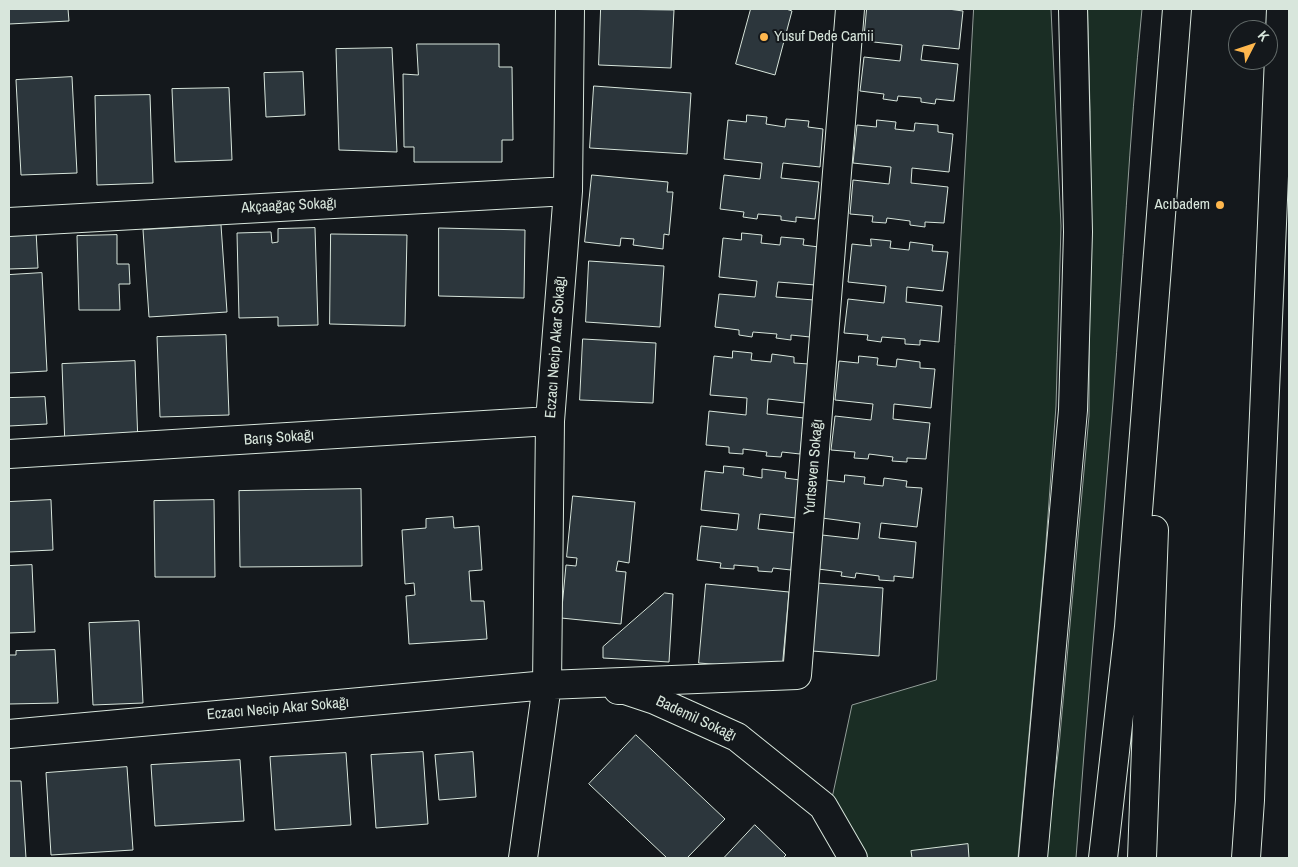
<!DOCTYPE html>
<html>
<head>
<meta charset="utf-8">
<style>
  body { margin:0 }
  #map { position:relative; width:1298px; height:867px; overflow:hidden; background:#14181c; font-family:"Archivo Narrow",sans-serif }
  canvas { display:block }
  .frame { position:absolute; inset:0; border:10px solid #d8e6dc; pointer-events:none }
  .north { position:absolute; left:1228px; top:20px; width:50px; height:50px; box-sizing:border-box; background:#14181c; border:1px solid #626a69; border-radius:50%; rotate:49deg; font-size:14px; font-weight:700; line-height:20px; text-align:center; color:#d8e6dc }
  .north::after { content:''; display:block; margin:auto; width:18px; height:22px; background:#ffb74d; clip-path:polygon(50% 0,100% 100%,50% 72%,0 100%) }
</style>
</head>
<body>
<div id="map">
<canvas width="1298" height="867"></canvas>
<div class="frame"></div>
<div class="north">K</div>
</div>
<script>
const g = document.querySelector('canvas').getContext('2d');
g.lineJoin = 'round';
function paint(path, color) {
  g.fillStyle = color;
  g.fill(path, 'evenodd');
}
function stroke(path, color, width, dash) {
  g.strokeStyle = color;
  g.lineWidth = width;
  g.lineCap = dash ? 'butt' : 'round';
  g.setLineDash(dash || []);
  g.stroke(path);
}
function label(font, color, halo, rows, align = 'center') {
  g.font = font + ' "Archivo Narrow",sans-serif';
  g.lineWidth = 4;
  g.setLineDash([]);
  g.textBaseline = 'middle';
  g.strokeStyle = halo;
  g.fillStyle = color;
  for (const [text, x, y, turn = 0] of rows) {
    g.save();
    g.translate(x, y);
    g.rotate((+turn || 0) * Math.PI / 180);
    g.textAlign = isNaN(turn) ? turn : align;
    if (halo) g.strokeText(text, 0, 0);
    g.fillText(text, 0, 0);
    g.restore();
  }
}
const green = new Path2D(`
  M 974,9 L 1051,9 L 1061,226 L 1056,406 L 1045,556 L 1018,858 L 843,858 L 826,826 L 852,705 L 936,680 Z
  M 1088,9 L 1142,9 C 1129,139 1123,271 1113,402 C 1101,554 1087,706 1076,858 L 1045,858 L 1059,746 L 1089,416 L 1090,111 Z`);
paint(green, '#1a2d24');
stroke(green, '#939e99', 1);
const building = new Path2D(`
  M 9,9 L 68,9 L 69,21 L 9,24 Z
  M 601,9 L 674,10 L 671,68 L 599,65 Z
  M 751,9 L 786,9 L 792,11 L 775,75 L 736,64 Z
  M 867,9 L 948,9 L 963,11 L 959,49 L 923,45 L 921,60 L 958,64 L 954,101 L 936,99 L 935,104 L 921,102 L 921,98 L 898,96 L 897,101 L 883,99 L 884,94 L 860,91 L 864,57 L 900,61 L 902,45 L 864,41 Z
  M 417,44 L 499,44 L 499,67 L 512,67 L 513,140 L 502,140 L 502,162 L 414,162 L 414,147 L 404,147 L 403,74 L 418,75 Z
  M 392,48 L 397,152 L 339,150 L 336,49 Z
  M 303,72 L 305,115 L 266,117 L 264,73 Z
  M 72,77 L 77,173 L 21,175 L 16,80 Z
  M 594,86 L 691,93 L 687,154 L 590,148 Z
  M 229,88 L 232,160 L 175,162 L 172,89 Z
  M 150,95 L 153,183 L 97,185 L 95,96 Z
  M 747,115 L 767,117 L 766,124 L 785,127 L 786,119 L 809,121 L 808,127 L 823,129 L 820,167 L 783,163 L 781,178 L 819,182 L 815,219 L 796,217 L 796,222 L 781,220 L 781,216 L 758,214 L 757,219 L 743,217 L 744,212 L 720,209 L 724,175 L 760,179 L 762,163 L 724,159 L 728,120 L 746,122 Z
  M 877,120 L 896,122 L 895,129 L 914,131 L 915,123 L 938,125 L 938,132 L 953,134 L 949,172 L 912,168 L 911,183 L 948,187 L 944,223 L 925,222 L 925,227 L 910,225 L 910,221 L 887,218 L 886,223 L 872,222 L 873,216 L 850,214 L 853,180 L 889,184 L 891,167 L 853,163 L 857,125 L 876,127 Z
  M 592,175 L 668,182 L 667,192 L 673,192 L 669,235 L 664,234 L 663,249 L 633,245 L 634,239 L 621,238 L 620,246 L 585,242 Z
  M 221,225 L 227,312 L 149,317 L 143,230 Z
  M 315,228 L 318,325 L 278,326 L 278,317 L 239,318 L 237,233 L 271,232 L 272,243 L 278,242 L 278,229 Z
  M 439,228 L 525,230 L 524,298 L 439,296 Z
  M 36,230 L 38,268 L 9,269 L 9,231 Z
  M 742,233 L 762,235 L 761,243 L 780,245 L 781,237 L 804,239 L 803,245 L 819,247 L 815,285 L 778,282 L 776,297 L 814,300 L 810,337 L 791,335 L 791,340 L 776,338 L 777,334 L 753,332 L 752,337 L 739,335 L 739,330 L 715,327 L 719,294 L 755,297 L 757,281 L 719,277 L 723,238 L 741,240 Z
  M 331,234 L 407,235 L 405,326 L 330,324 Z
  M 117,235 L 117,264 L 129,264 L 130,284 L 119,284 L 120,310 L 79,310 L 77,236 Z
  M 871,239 L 891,241 L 890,248 L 909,250 L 910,242 L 933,245 L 932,251 L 948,252 L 943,291 L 907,287 L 906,302 L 942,306 L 939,342 L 920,340 L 920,345 L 905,344 L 905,339 L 882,337 L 881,342 L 867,340 L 868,335 L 844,333 L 848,299 L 884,303 L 886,286 L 848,282 L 852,244 L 871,246 Z
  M 589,261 L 664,266 L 660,327 L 586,322 Z
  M 42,273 L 47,371 L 9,373 L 9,275 Z
  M 226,335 L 229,415 L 160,417 L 157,337 Z
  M 583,339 L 656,343 L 653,403 L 580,400 Z
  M 733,351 L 752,353 L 751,360 L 771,362 L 772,354 L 794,357 L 794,363 L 809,364 L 805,403 L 768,399 L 767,414 L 804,418 L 800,454 L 782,452 L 781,457 L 766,456 L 767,452 L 743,449 L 743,454 L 729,453 L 729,447 L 706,445 L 709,411 L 746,415 L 747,398 L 710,395 L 714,356 L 732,358 Z
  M 859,356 L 878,358 L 877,365 L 896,367 L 897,359 L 920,362 L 920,368 L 935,369 L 931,408 L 894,404 L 893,419 L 930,423 L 926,459 L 907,458 L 907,462 L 892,461 L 893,457 L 869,454 L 868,459 L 854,458 L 855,452 L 831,450 L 835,416 L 871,420 L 873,404 L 835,400 L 839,361 L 858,363 Z
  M 135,361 L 138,444 L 65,447 L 62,364 Z
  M 45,397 L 47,424 L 9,426 L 9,398 Z
  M 724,466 L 744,468 L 743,475 L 762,478 L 762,469 L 786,472 L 785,478 L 800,480 L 796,518 L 760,514 L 758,529 L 795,533 L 791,570 L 773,568 L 772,572 L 758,571 L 758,567 L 734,565 L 734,569 L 720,568 L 721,563 L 697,560 L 701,526 L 737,530 L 739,514 L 701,510 L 705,471 L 723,473 Z
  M 845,475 L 865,477 L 864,484 L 883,486 L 884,478 L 907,481 L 906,487 L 922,488 L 917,527 L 881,523 L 879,538 L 916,542 L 913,578 L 894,576 L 894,581 L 879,580 L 879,576 L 856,573 L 855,578 L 841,576 L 842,572 L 818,569 L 822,535 L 858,539 L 860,523 L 822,518 L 826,480 L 844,482 Z
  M 361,489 L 362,566 L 240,567 L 239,491 Z
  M 573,496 L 635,502 L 629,563 L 618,561 L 616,571 L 626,572 L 621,624 L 561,618 L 566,565 L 576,566 L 577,558 L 567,557 Z
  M 51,500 L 53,550 L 9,552 L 9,502 Z
  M 214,500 L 215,577 L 155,577 L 154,501 Z
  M 453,517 L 454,528 L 479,526 L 482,570 L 469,571 L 471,601 L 484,601 L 487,639 L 409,644 L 406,596 L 415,595 L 414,583 L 405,584 L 402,530 L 426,528 L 426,519 Z
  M 32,565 L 35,632 L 9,633 L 9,566 Z
  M 817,583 L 883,588 L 879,656 L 812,651 Z
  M 706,584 L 789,592 L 782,670 L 699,663 Z
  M 665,593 L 673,594 L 669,662 L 603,658 L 603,647 Z
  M 139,621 L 143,703 L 93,705 L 89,623 Z
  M 55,650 L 58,703 L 9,704 L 9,655 L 16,655 L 16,651 Z
  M 636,735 L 725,819 L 687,858 L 667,858 L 589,784 Z
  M 423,752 L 428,824 L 376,828 L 371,755 Z
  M 473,752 L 476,797 L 439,800 L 435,755 Z
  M 346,753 L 351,825 L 275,830 L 270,757 Z
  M 240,760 L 244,821 L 155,826 L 151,765 Z
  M 127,767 L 133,850 L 51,855 L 46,773 Z
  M 9,781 L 21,781 L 26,858 L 9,858 Z
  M 755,825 L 786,855 L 783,858 L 724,858 Z
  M 968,844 L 969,858 L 912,858 L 911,851 Z`);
paint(building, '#2c363c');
stroke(building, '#d8e6dc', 1);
const minor = new Path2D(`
  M 9,222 L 568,191
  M 9,454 L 550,421
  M 618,690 L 625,690 L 655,700 L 737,737 L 823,806 L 853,858
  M 9,734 L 547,685 L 797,675 L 850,9
  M 523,858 L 547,685 L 550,421 L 568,191 L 570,9`);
const highway = new Path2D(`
  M 1033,858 L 1073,410 L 1078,232 L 1073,9
  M 1103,858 L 1129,627 L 1177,9
  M 1142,858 L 1154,530
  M 1246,858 L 1250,800 L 1256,605 L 1281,9`);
stroke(minor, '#d8e6dc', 30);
stroke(highway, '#d8e6dc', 30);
stroke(minor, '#14181c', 28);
stroke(highway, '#14181c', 28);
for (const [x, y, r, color] of [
  [764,37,5,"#ffb74d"],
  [1220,205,5,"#ffb74d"]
]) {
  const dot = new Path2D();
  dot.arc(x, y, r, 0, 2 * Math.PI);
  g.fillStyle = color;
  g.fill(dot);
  stroke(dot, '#14181c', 2);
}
label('15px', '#d8e6dc', '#14181c', [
  ["Yusuf Dede Camii",774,37],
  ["Acıbadem",1210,205,"right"]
], 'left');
label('15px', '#d8e6dc', '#14181c', [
  ["Akçaağaç Sokağı",289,206,-3],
  ["Eczacı Necip Akar Sokağı",556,347,-86],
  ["Barış Sokağı",279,438,-4],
  ["Yurtseven Sokağı",814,467,-85],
  ["Eczacı Necip Akar Sokağı",278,709,-5],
  ["Bademil Sokağı",696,719,25]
]);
</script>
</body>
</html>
